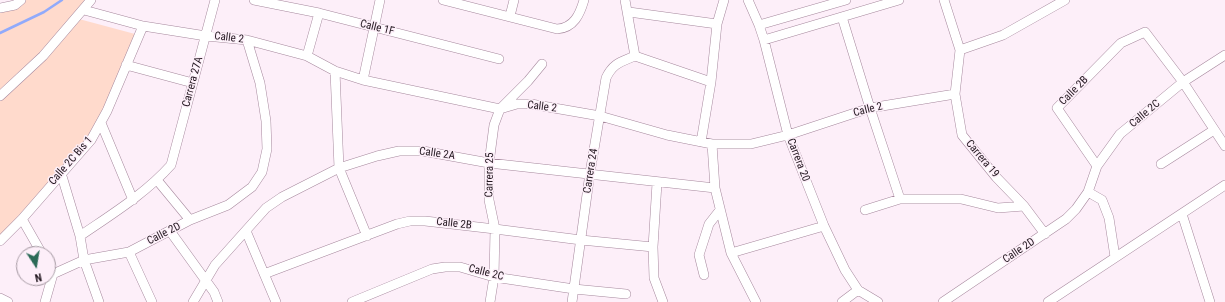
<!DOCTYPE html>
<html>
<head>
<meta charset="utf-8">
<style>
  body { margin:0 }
  #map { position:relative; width:1225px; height:302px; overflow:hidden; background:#fdeff9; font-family:"Roboto Condensed",sans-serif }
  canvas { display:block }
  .north { position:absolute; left:16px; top:246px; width:40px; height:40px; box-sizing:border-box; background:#fdeff9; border:1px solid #a599a2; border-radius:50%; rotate:168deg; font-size:11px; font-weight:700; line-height:16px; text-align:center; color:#22171f }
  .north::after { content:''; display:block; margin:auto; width:14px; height:18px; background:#2b6a56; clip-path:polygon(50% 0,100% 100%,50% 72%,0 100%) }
</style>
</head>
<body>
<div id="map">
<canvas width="1225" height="302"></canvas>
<div class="north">N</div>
</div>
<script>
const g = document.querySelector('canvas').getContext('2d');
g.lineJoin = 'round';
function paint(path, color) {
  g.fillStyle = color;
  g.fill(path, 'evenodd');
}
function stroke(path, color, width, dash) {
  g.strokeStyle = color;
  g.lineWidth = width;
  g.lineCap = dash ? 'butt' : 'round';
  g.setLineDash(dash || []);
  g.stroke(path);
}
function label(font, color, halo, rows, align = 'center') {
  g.font = font + ' "Roboto Condensed",sans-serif';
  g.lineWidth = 3;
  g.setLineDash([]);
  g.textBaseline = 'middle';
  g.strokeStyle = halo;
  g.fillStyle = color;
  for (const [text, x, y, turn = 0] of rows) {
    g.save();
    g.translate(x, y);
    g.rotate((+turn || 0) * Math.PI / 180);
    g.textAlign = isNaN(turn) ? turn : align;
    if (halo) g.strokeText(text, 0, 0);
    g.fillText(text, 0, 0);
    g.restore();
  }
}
paint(new Path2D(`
  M 22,0 L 87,0 L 40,56 L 0,93 L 0,10 Z
  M 79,19 L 135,34 L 101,115 L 87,141 L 0,236 L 0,101 L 41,63 Z`), '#ffdacc');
stroke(new Path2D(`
  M 0,33 L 44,12 L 62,0`), '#91aafb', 2.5);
const minor = new Path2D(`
  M 254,0 L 319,13 L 499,59
  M 443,0 L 557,29 C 574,28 580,14 584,0
  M 625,0 L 635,56
  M 748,0 L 759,25 L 764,40 L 788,135 L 824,226 L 845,270 L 858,290 L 878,302
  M 944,0 L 960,50 L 955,94 L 962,135 L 996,177 L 1024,206 L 1045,234
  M 0,8 L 15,5 L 21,0
  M 84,10 L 143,26 L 206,36 L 247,40 L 307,56 L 335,71 L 363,80 L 500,109 L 517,104 L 531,104 L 600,116 L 667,135 L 712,144 L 751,144 L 788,135 L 870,108 L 955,94
  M 629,12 L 717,24
  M 510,16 L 514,0
  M 842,17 L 870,108 L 900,199
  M 759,25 L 846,0
  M 764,40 L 899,0
  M 960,50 L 1003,35 L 1065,0
  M 307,56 L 319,13
  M 635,56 L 711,82
  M 126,65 L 193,83
  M 335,71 L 339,168 L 367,236
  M 363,80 L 380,0
  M 0,96 L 43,56 L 91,0
  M 101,123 L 133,200
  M 701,142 L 711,82 L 717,24 L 724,0
  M 712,144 L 715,188 L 731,253 L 756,302
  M 1161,164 L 1214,130
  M 1097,166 L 1057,108 L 1121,43 L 1145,32 L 1183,82 L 1225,146
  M 61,173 L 80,236 L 84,260 L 99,302
  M 157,180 L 190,220
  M 657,183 L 653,247 L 654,278 L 663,302
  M 1088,192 L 1102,200 L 1109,218 L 1115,257
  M 865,210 L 900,199 L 961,199 L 998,208 L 1024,206
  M 1182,214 L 1210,302
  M 22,219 L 42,254
  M 170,231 L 214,292 L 218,302
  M 246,231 L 276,302
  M 80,236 C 112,214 145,194 171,165 L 215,0
  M 0,241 L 22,219 L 91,140 L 107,111 L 143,26
  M 129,252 L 152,302
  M 731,253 L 824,226
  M 48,265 L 53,274
  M 53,274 L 84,260 L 129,252 L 190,220 L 228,205 L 252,187 L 262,172 L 267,149 L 266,121 L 260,83 L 247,40
  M 264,274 L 397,224 L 410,221 L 425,221 L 495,229 L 581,240 L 653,247
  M 704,275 L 699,255 L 709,224 L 720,210
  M 0,298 L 8,302
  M 45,302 L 53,274
  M 193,302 L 215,265 L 266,208 L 282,197 L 339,168 L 377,156 L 399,151 L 423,151 L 489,163 L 715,188
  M 352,302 L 432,269 L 445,267 L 460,267 L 494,277 L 574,289 L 626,294
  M 490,302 L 494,277 L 495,229 L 489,200 L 489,163 L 494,125 L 500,109 L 528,81 L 542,64
  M 572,302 L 590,173 L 606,78 C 613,63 621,62 635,56
  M 842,302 L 858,290
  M 943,302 L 1066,219 L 1076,209 L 1088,192 L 1097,166 L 1120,134 L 1183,82 L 1225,55
  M 1048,302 L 1225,185`);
stroke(minor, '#a6889d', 10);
stroke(minor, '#fff', 9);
label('11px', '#22171f', '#fdeff9', [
  ["Calle 1F",377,28,14],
  ["Calle 2",229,38,7],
  ["Carrera 27A",193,82,-75],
  ["Calle 2B",1074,91,-45],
  ["Calle 2",542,107,7],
  ["Calle 2",868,110,-14],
  ["Calle 2C",1145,114,-40],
  ["Calle 2A",437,154,8],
  ["Carrera 19",982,159,50],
  ["Carrera 20",798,160,69],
  ["Calle 2C Bis 1",71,161,-49],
  ["Carrera 24",591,171,-81],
  ["Carrera 25",490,175,-89],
  ["Calle 2B",454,224,6],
  ["Calle 2D",164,234,-27],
  ["Calle 2D",1019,251,-34],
  ["Calle 2C",486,273,14]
]);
</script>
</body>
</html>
